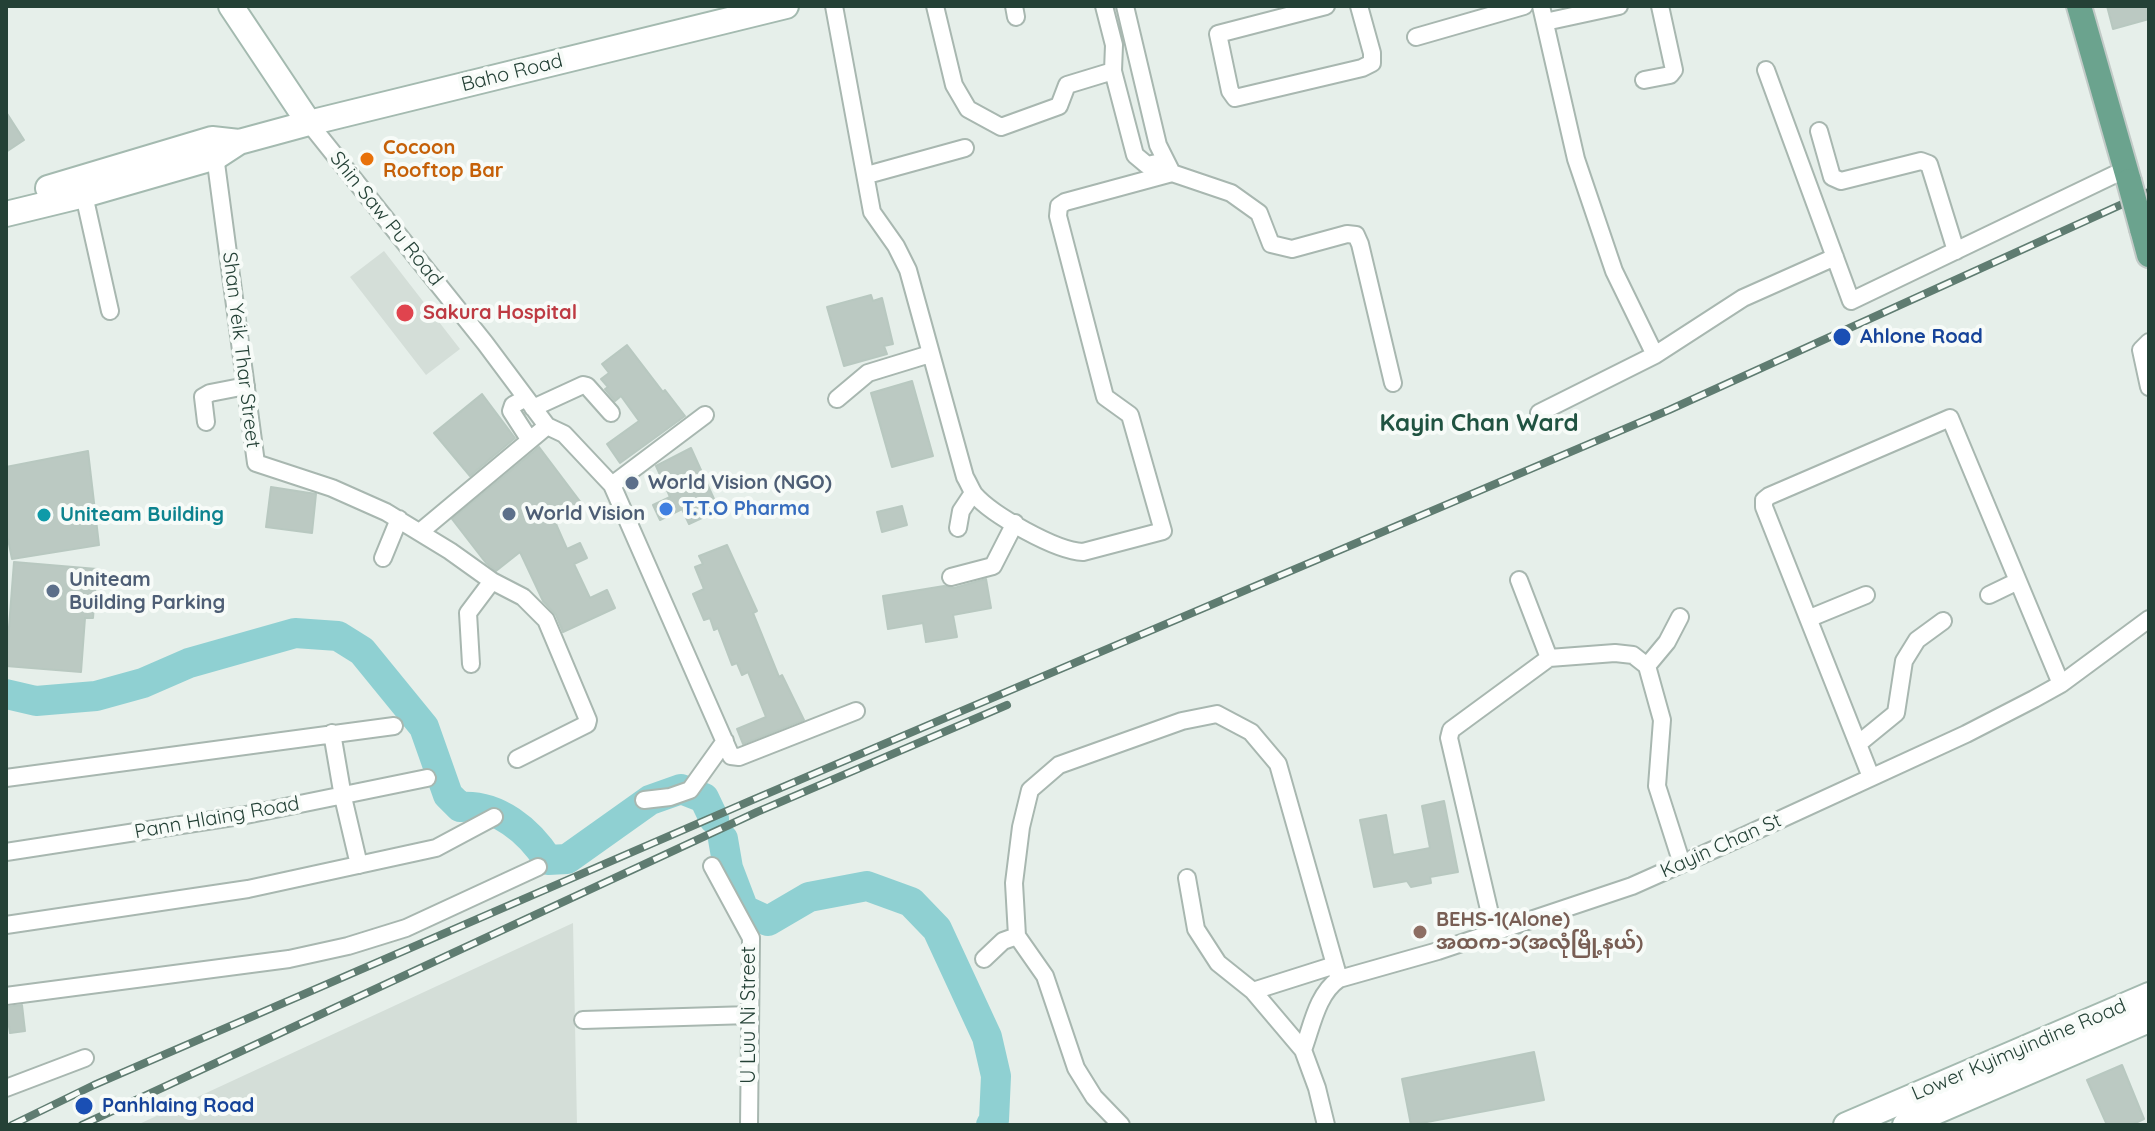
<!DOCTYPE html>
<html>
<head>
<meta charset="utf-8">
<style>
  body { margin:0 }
  #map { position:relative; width:2155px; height:1131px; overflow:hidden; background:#e6efea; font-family:Quicksand,sans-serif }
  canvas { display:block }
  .frame { position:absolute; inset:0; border:8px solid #244136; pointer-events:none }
</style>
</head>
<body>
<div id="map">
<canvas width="2155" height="1131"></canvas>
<div class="frame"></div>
</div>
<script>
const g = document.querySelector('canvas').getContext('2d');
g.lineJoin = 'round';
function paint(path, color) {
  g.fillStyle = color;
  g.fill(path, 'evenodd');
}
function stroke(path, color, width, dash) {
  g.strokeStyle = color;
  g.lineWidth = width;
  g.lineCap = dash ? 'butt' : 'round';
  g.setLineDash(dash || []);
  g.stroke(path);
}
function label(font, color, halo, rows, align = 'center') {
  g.font = font + ' Quicksand,"Noto Sans Myanmar",sans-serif';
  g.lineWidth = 8;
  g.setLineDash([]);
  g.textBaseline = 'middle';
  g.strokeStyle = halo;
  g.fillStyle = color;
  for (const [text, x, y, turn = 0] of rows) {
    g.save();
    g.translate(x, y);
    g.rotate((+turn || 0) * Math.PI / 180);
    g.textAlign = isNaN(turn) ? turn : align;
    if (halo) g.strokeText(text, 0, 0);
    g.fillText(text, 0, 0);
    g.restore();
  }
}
paint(new Path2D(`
  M 384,251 L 460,349 L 426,375 L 350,277 Z
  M 573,923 L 577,1125 L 137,1125 Z`), '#d4ded8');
stroke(new Path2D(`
  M 6,694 L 36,701 L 96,696 L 143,683 L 189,663 L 295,633 L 338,636 L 362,651 L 424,727 L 448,795 L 460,807 C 498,804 529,831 548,860 L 567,859 L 650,800 L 681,789 L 704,798 L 714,819
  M 723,839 L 728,868 L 744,910 L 768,921 L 809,897 L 867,886 L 911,902 L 937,929 L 987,1037 L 996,1076 L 994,1120 L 991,1125`), '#8fd0d2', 30);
const building = new Path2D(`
  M 2107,6 L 2149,6 L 2149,19 L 2113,29 Z
  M 6,112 L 24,140 L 6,152 Z
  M 871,295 L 873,301 L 882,298 L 893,344 L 884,346 L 887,354 L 844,366 L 827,307 Z
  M 627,345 L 663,392 L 665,390 L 685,416 L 620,463 L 607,444 L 639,421 L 621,396 L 615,401 L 605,389 L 608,387 L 601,379 L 609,373 L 602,364 Z
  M 912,381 L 933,456 L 892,467 L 871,393 Z
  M 482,394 L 515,438 L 470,476 L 434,433 Z
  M 539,447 L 582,504 L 556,524 L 567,549 L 580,543 L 587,558 L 574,564 L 590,598 L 607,590 L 615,608 L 563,632 L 556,615 L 543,601 L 520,552 L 496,571 L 486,563 L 452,519 Z
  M 691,448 L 719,510 L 689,524 L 682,509 L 660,520 L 653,505 L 670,497 L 656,466 Z
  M 88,451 L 99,545 L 12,559 L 8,539 L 6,539 L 6,467 Z
  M 271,487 L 316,494 L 312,533 L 266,527 Z
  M 902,506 L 907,525 L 882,532 L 877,512 Z
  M 727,545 L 757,611 L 753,613 L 779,677 L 782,675 L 804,720 L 743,744 L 737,729 L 766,717 L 748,672 L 742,675 L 737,663 L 732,665 L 718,628 L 714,630 L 710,618 L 704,620 L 693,594 L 704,589 L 695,567 L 703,564 L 699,556 Z
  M 14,562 L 97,569 L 93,618 L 85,618 L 81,672 L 6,666 Z
  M 986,579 L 991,608 L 953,615 L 957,637 L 926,642 L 923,623 L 888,629 L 883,596 L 944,586 L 954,588 Z
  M 1444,801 L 1458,872 L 1430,877 L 1431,883 L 1411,887 L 1407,881 L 1374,887 L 1360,820 L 1386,815 L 1393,855 L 1430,848 L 1422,806 Z
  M 22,1005 L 25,1031 L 10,1033 L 6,1007 Z
  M 1534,1052 L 1544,1100 L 1411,1125 L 1402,1079 Z
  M 2122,1065 L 2144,1119 L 2131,1125 L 2107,1125 L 2087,1080 Z`);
paint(building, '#bbc9c2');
stroke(building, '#b8c8c0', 2);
const street = new Path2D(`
  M 834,6 L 872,212 L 896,246 L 908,270 L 965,477 C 968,482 971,489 974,494 C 992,515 1056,551 1083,552 L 1163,531 L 1130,415 L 1105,397 L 1058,216 L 1059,206 L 1065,202 L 1172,173 L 1231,193 L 1259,213 L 1271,244 L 1292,249 L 1347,234 L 1356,235 L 1360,244 L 1393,383
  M 935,6 L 954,85 L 968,109 L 1001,127 L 1059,106 L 1067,85 L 1113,71 L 1114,45 L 1104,6
  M 1014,6 L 1016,17
  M 1125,6 L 1158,145 L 1172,173
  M 1326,6 L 1218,34 L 1230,91 L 1235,98 L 1362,68 L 1372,63 L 1372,53 L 1359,6
  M 1541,6 L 1576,159 L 1614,271 L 1655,355
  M 1545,22 L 1619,6
  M 1416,37 L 1524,6
  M 1766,70 L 1851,301 L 2126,169
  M 1113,71 L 1135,155 L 1147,165 L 1166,161
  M 1644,80 L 1670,75 L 1674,70 L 1660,6
  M 309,123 L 485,343 L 547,426 L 564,434 L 612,485 L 731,756 L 739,757 L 856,711
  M 1819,131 L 1832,177 L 1841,181 L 1921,161 L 1929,164 L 1956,251
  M 214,148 L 256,463 L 332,488 L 386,512 L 450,551 L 492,581 L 523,597 L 546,620 L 588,720 L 587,724 L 517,759
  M 867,175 L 965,148
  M 84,195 L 110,311
  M 2149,342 L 2141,350 L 2149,387
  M 526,398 L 513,405 L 511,411 L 529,439
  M 837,399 L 868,373 L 930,354
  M 533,408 L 583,385 L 587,386 L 611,413
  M 1539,413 L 1655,355 L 1743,298 L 1835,257
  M 206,422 L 203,397 L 210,393 L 246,386
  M 612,485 L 705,415
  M 958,528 L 961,511 L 973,493
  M 420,532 L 547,426
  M 383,558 L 399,519
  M 951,577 L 993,566 L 1015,523
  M 1519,580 L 1549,658
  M 1989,595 L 2018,581
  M 1810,618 L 1866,595
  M 471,664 L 468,613 L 492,581
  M 1647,666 L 1667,642 L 1680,617
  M 332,733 L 343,797 L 359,865
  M 1858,744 L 1896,713 L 1904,661 L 1917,640 L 1943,621
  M 1871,777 L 1764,507 L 1764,500 L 1769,496 L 1950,418 L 2061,684
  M 6,778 L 394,726
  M 644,800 L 670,797 L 690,790 L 725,741
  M 6,852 L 246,815 L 427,778
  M 712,866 L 751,938 L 749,1125
  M 1187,878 L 1196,929 L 1218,963 L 1253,991 L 1303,1050 L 1317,1088 L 1326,1125
  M 6,925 L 248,889 L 436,848 L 494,817
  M 1494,931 L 1449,738 L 1451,730 L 1549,658 L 1615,653 L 1633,655 L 1647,666 L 1662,720 L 1657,786 L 1682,864
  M 984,959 L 1003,941 L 1017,936
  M 1253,991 L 1335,965
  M 6,996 L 289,959 L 348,946 L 406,928 L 538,867
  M 583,1020 L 750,1015
  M 1303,1050 C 1312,1026 1317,994 1339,979 L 1438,951 L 1632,886 L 1742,837 L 1966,734 L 2034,699 L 2061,684 L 2149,619
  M 6,1088 L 85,1058
  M 1121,1125 L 1094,1097 L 1076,1068 L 1045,976 L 1017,936 L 1014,883 L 1021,827 L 1030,790 L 1059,765 L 1182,721 L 1217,714 L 1251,732 L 1278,764 L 1339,979`);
const secondary = new Path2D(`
  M 231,6 L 309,123
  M 48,188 L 212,139 L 239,142
  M 6,214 L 84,195 L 216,157 L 239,142 L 309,123 L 786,6
  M 1846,1125 L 2149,995
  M 1905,1125 L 2149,1020`);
const primary = new Path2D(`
  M 2079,6 L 2129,181
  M 2142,229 L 2149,255`);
stroke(street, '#a8b7b0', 20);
stroke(secondary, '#a4bab0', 28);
stroke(primary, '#c2cac7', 28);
stroke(street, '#fff', 16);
stroke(secondary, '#fff', 24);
stroke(primary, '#6ba38e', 24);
const rail = new Path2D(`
  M 12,1125 L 94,1085 L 750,801 L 1669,410 L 2149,192
  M 82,1125 L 757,812 L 1007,705`);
stroke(rail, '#5f7c71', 8);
stroke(rail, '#f7fbf8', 5, [15]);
const primaryBridge = new Path2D(`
  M 2129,181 L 2142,229`);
stroke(primaryBridge, '#c2cac7', 28, []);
stroke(primaryBridge, '#6ba38e', 24);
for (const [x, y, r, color] of [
  [367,159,8,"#e8710a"],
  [405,313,10,"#e0444e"],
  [1842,337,10,"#1a4fb4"],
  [632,483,8,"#5c6f8a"],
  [666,509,8,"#3f7fe0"],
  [509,514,8,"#5c6f8a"],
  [44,515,8,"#0f9aa8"],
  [53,591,8,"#5c6f8a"],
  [1420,932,8,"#8d6e63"],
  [84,1106,10,"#1a4fb4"]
]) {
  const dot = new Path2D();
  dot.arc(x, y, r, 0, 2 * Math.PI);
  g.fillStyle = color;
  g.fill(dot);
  stroke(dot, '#f7fbf8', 3);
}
label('20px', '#244136', '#f7fbf8', [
  ["Baho Road",512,73,-14],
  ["Shin Saw Pu Road",386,219,51],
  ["Shan Yeik Thar Street",241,350,83],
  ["Pann Hlaing Road",217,818,-10],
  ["Kayin Chan St",1721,846,-24],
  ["U Luu Ni Street",749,1015,-90],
  ["Lower Kyimyindine Road",2019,1050,-23]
]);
label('bold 20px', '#c56008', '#f7fbf8', [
  ["Cocoon",383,148],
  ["Rooftop Bar",383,171]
], 'left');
label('bold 20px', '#be3a42', '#f7fbf8', [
  ["Sakura Hospital",423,313]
], 'left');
label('bold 20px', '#164399', '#f7fbf8', [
  ["Ahlone Road",1860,337],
  ["Panhlaing Road",102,1106]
], 'left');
label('bold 20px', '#4e5e75', '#f7fbf8', [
  ["World Vision (NGO)",648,483],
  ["World Vision",525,514],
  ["Uniteam",69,580],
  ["Building Parking",69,603]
], 'left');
label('bold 20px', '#366cbe', '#f7fbf8', [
  ["T.T.O Pharma",682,509]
], 'left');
label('bold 20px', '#0d838f', '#f7fbf8', [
  ["Uniteam Building",60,515]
], 'left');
label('bold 20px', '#785e54', '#f7fbf8', [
  ["BEHS-1(Alone)",1436,920],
  ["အထက-၁(အလုံမြို့နယ်)",1436,943]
], 'left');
label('bold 24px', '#205341', '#f7fbf8', [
  ["Kayin Chan Ward",1479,424]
]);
</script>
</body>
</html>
